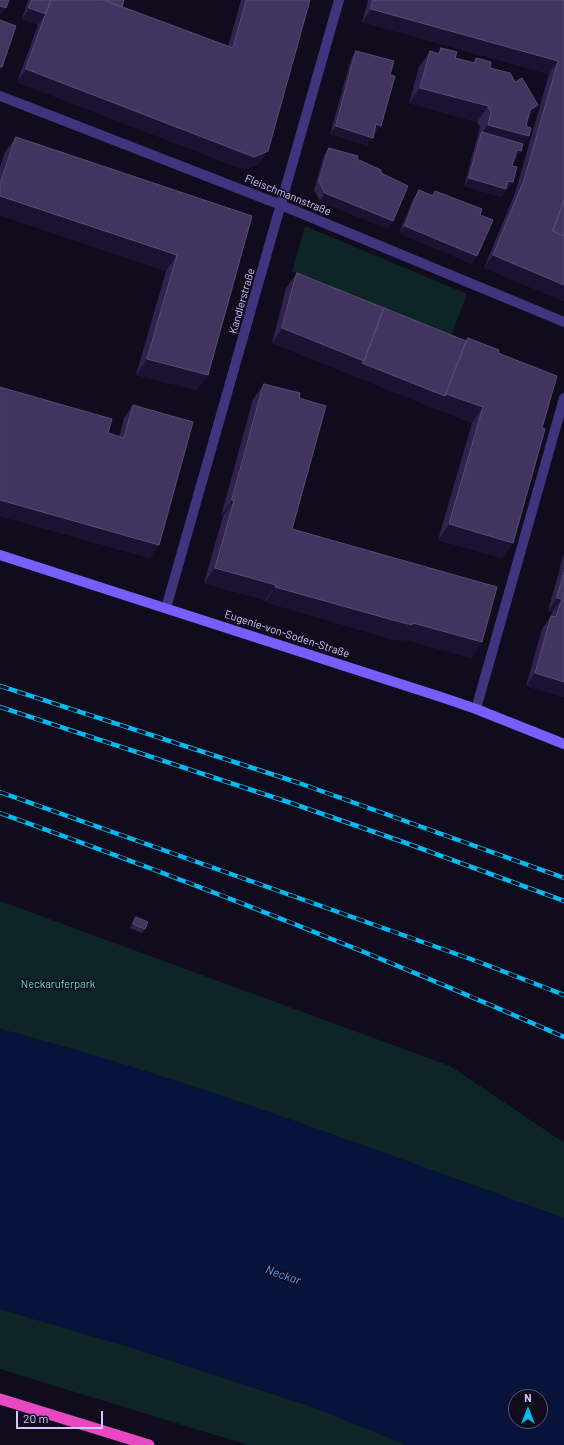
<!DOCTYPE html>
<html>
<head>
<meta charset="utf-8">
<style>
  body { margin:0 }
  #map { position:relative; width:564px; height:1445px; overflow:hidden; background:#100b1d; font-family:Barlow,sans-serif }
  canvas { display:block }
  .north { position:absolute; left:508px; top:1389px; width:40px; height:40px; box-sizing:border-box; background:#100b1d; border:1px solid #5e5677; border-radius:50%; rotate:0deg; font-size:11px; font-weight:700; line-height:16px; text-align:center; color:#d4c7ff }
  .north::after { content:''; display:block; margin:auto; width:14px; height:18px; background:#00bcf2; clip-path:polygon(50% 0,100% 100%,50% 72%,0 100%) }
  .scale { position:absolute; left:16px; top:1411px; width:87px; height:18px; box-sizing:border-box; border:2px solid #d4c7ff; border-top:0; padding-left:5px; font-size:12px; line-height:14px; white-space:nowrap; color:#d4c7ff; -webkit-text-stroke:3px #100b1d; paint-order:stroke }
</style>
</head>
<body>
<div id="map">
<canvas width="564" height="1445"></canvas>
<div class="north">N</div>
<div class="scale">20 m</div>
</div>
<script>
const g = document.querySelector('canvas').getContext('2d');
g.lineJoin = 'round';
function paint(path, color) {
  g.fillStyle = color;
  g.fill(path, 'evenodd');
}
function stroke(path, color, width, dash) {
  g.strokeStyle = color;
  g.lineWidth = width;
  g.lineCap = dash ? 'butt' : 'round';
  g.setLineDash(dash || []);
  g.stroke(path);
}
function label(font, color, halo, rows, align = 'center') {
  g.font = font + ' Barlow,sans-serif';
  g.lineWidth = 3;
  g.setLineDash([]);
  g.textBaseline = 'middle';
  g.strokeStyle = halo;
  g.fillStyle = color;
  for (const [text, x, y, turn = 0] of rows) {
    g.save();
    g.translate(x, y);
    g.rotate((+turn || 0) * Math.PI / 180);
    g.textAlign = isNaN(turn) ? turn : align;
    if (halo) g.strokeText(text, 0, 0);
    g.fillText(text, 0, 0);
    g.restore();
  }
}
paint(new Path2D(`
  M 305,226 L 467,294 L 451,336 L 292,271 Z
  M 0,901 L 450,1066 L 557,1138 L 564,1142 L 564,1218 C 377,1151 192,1080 0,1029 Z
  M 0,1309 L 126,1346 L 316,1408 L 406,1445 L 248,1445 L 0,1369 Z`), '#0e2527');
paint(new Path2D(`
  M 0,1029 C 192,1079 377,1151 564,1218 L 564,1445 L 406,1445 L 316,1408 L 126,1346 L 0,1309 ZM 516,1397 L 540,1397 L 540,1421 L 516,1421 Z`), '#07133a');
stroke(new Path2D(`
  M 476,709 L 564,398`), '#40347e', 10);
stroke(new Path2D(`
  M 0,96 L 281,205 L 564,322
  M 166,608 L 339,0`), '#40347e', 10);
stroke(new Path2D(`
  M 0,555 L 444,698 L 476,709 L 564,744`), '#765eff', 10);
stroke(new Path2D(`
  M 0,1399 L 149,1445`), '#e848c2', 11);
const rail = new Path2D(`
  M 0,686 L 299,783 L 564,878
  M 0,707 L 291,803 L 406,843 L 564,901
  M 0,792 L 479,962 L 564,995
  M 0,813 C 190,881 379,955 564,1037`);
stroke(rail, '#00bcf2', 4.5);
stroke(rail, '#100b1d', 3, [9]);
paint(new Path2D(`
  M 28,0 L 124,0 L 122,7 L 228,46 L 241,0 L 310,0 L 259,164 L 245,170 L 17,82 L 38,25 L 22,19 Z
  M 368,0 L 564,0 L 564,301 L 484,268 L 515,193 L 549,74 L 362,22 Z
  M 441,48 L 455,58 L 473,63 L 476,58 L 490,68 L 528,119 L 526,126 L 523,144 L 516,159 L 514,159 L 512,166 L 513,182 L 507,190 L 506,190 L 501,197 L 464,186 L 480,127 L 477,122 L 409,103 L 419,67 L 430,51 L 438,53 Z
  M 356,51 L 390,75 L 375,134 L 374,133 L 367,145 L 330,134 L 351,59 Z
  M 16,137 L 252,216 L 208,375 L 197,390 L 136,375 L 166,271 L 0,215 L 0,167 L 5,152 Z
  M 329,148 L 357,159 L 388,229 L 320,201 L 314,190 L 324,155 Z
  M 419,190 L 432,195 L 435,191 L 480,215 L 472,264 L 399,233 L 414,197 Z
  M 297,273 L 466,341 L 468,338 L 498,353 L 502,558 L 438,540 L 472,423 L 436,409 L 272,343 L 286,288 Z
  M 264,384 L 299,398 L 292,529 L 472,658 L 403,639 L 402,641 L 385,637 L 265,602 L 265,600 L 204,583 L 223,516 L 221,516 L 253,399 Z
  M 0,387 L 108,433 L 119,437 L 124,418 L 133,405 L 150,558 L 0,516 Z
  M 564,553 L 564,697 L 526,686 L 542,629 L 551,616 L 552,612 L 548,611 Z
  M 136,917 L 145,929 L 142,933 L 130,928 L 133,921 Z`), '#2f224c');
paint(new Path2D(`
  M 0,6 L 6,8 L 0,16 Z
  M 29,8 L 46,14 L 38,25 L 22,19 Z
  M 371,9 L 558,61 L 549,74 L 362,22 Z
  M 26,69 L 268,151 L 259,164 L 245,170 L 17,82 Z
  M 420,88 L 488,106 L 477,122 L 409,103 Z
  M 538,105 L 527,121 L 530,110 Z
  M 376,124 L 381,126 L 375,134 L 371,132 Z
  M 488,125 L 529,136 L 518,151 L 521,151 L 516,159 L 511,158 L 482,132 Z
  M 336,126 L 373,138 L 367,145 L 330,134 Z
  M 469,178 L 508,181 L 513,182 L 507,190 L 506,190 L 501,197 L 464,186 Z
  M 325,193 L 393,221 L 388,229 L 320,201 Z
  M 0,196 L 177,255 L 166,271 L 0,215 Z
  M 405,226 L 477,256 L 472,264 L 399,233 Z
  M 493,255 L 564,285 L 564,301 L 484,268 Z
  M 282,328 L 364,361 L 445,396 L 436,409 L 272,343 Z
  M 147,359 L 208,375 L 197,390 L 136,375 Z
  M 446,394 L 483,407 L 472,423 L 436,409 Z
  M 0,500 L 159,545 L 150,558 L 0,516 Z
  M 232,500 L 234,501 L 223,516 L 221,516 Z
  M 449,524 L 513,543 L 502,558 L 438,540 Z
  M 215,568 L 276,585 L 265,600 L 204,583 Z
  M 275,587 L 413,623 L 482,642 L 472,658 L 403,639 L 402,641 L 385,637 L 265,602 Z
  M 557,598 L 562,599 L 552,612 L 548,611 Z
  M 535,673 L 564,682 L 564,697 L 526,686 Z`), '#1b1231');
const building = new Path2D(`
  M 0,0 L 9,0 L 6,8 L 0,6 Z
  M 32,0 L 51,0 L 46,14 L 29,8 Z
  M 51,0 L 104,0 L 233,48 L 246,0 L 310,0 L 268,151 L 254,157 L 26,69 Z
  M 104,0 L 124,0 L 122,7 Z
  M 373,0 L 564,0 L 564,200 L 553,231 L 564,236 L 564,285 L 493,255 L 524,180 L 558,61 L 371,9 Z
  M 0,20 L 16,26 L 2,67 L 0,67 Z
  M 441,48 L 457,52 L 455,58 L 475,63 L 476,58 L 491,62 L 490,68 L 510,73 L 515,82 L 522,78 L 538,105 L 530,110 L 526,126 L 531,128 L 529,136 L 488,125 L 491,112 L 488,106 L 420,88 L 430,51 L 439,54 Z
  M 356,51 L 394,61 L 390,75 L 395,76 L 381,126 L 376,124 L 373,138 L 336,126 Z
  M 482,132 L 523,144 L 521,151 L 517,150 L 512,166 L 517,167 L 513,182 L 508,181 L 506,189 L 469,178 Z
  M 16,137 L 252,216 L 208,375 L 147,359 L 177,255 L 0,196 L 0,184 Z
  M 329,148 L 358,156 L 357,159 L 381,170 L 381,173 L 408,186 L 393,221 L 325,193 L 319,182 Z
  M 419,190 L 433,196 L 435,191 L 482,209 L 480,215 L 493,220 L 477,256 L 405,226 Z
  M 564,200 L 564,236 L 553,231 Z
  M 297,273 L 384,308 L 364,361 L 282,328 Z
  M 384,308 L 466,341 L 445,396 L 362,363 L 364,361 Z
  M 468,338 L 499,350 L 498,353 L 557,376 L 542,428 L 545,429 L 513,543 L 449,524 L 483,407 L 446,394 Z
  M 264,384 L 300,393 L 299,398 L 326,406 L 292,529 L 497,587 L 482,642 L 413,623 L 412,625 L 396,621 L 275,587 L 276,585 L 215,568 L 234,501 L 232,500 Z
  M 0,387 L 112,419 L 108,433 L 124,438 L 133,405 L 193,422 L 159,545 L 0,500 Z
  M 564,572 L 564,682 L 535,673 L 551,616 L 556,617 L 562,599 L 557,598 Z
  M 136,917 L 148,922 L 145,929 L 133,924 Z`);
paint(building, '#41345f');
stroke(building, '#584b78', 1);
label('11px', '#d4c7ff', '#100b1d', [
  ["Fleischmannstraße",288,195,22],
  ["Kandlerstraße",242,301,-74],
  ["Eugenie-von-Soden-Straße",287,634,18]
]);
label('11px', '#51e1cf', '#100b1d', [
  ["Neckaruferpark",58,984]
]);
label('italic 12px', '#559bff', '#100b1d', [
  ["Neckar",283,1275,19]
]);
</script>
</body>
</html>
